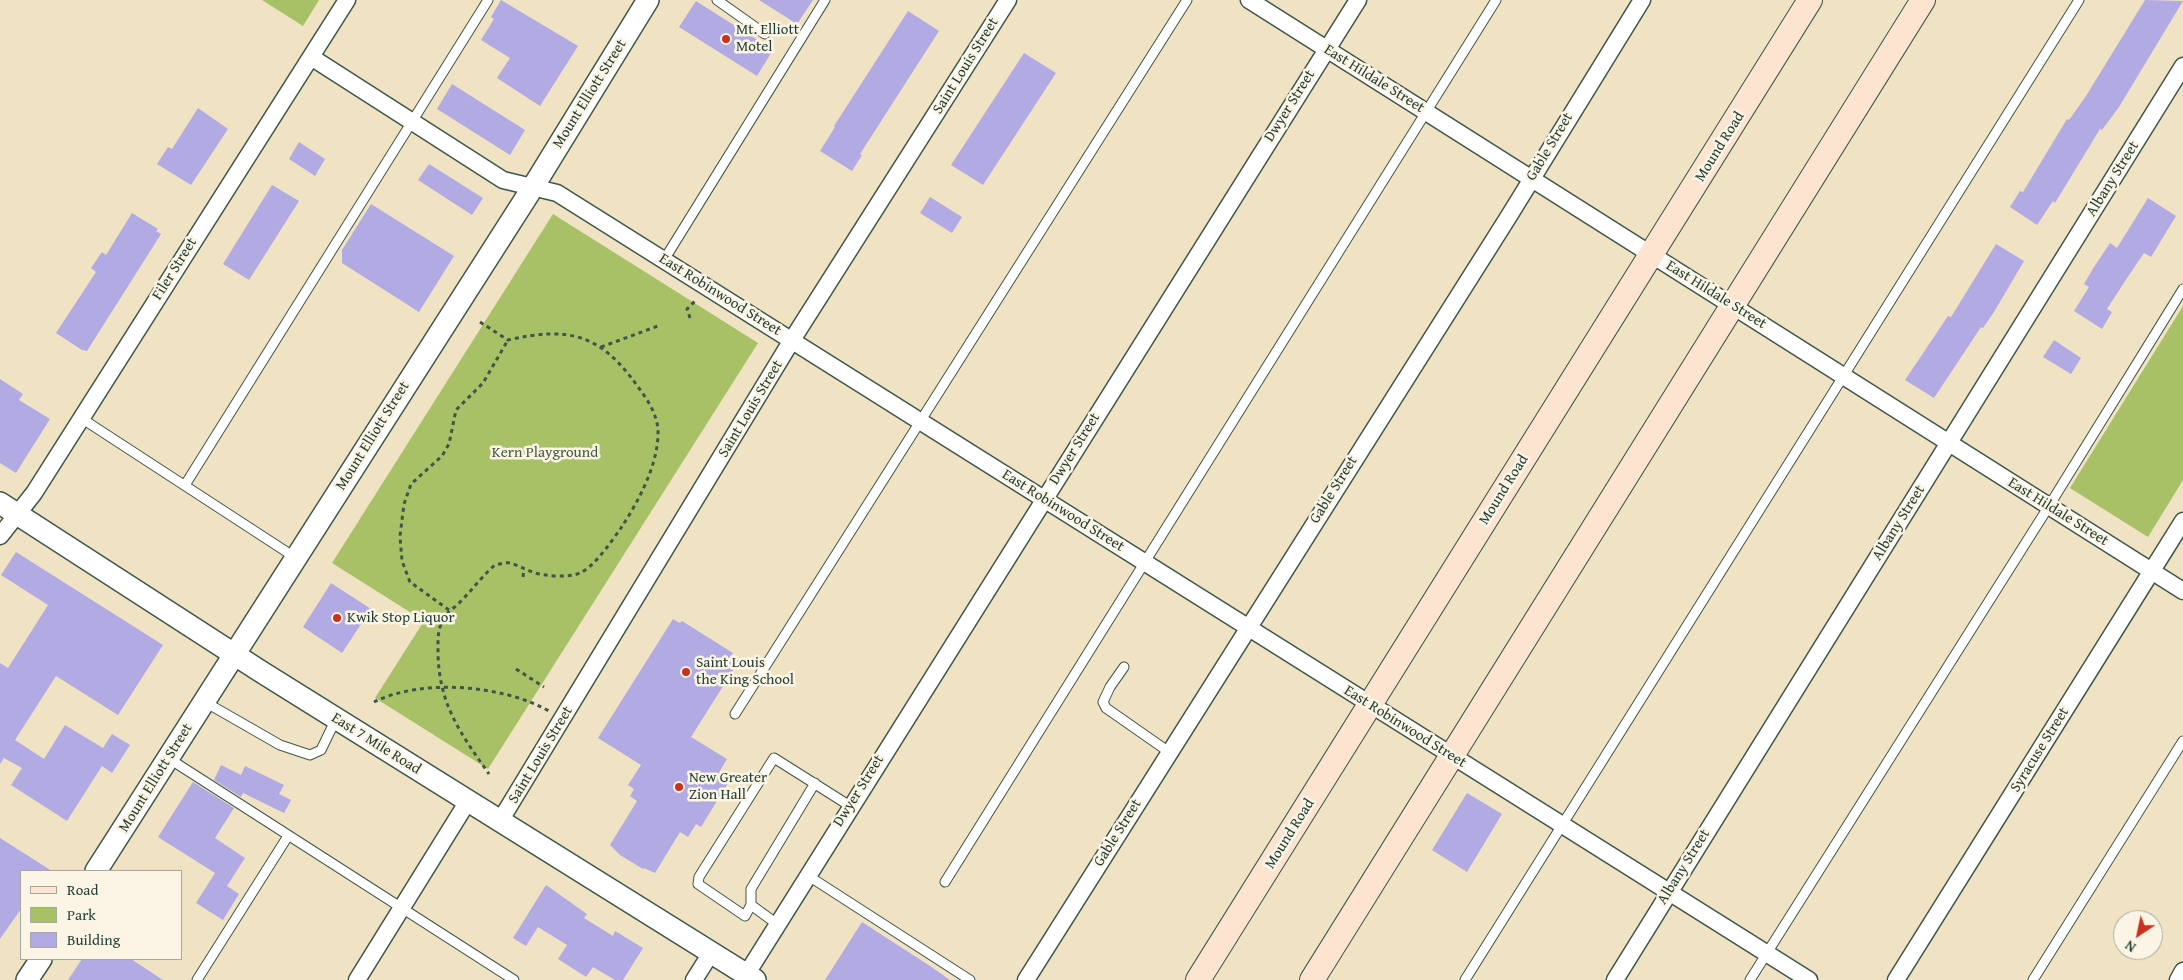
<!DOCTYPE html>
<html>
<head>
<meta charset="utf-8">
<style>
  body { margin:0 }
  #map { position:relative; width:2183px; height:980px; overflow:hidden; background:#efe3c4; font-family:"Gentium Book Plus",serif }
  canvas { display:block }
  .legend { position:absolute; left:20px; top:870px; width:162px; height:90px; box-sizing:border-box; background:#fcf5e5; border:1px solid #a4ab9e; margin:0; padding:6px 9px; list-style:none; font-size:15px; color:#1f3d34 }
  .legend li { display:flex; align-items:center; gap:10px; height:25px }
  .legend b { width:25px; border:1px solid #a4ab9e }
  .north { position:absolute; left:2113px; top:910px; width:50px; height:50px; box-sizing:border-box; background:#fcf5e5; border:1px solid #a4ab9e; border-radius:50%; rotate:214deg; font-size:14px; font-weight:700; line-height:20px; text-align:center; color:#1f3d34 }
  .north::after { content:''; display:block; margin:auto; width:18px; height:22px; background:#c8321e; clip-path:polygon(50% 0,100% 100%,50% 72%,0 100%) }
</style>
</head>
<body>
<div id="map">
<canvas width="2183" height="980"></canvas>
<ul class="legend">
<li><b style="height:6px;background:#fde4d0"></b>Road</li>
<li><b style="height:14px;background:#a8c066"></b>Park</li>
<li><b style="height:14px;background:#b2aae2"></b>Building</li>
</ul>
<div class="north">N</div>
</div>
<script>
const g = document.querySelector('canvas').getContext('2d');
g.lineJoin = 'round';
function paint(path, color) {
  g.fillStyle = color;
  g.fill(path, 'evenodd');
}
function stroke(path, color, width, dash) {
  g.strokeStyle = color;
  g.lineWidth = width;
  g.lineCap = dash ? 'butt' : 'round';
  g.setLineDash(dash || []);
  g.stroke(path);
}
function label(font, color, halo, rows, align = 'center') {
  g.font = font + ' "Gentium Book Plus",serif';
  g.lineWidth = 5;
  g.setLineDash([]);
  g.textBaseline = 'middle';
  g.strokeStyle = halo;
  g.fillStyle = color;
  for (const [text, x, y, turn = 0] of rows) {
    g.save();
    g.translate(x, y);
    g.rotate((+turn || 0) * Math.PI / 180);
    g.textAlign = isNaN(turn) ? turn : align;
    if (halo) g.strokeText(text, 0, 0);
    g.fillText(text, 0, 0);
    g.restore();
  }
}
paint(new Path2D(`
  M 262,0 L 319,0 L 303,26 Z
  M 553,214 L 758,343 L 488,769 L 375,698 L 424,621 L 332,563 Z
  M 2183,306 L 2183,480 L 2148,537 L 2070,488 Z`), '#a8c066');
paint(new Path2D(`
  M 501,0 L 578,46 L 540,106 L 497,78 L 510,58 L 481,40 L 494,19 L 491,17 Z
  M 759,0 L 813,0 L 797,24 Z
  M 2145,0 L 2183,1 L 2119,107 L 2102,130 L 2100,129 L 2055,203 L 2053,201 L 2037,225 L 2010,207 L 2020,191 L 2023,192 L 2067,119 L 2069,120 L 2086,96 Z
  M 696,1 L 773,50 L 757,76 L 679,27 Z
  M 908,11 L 939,31 L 860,154 L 862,155 L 852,171 L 820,151 L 835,127 L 834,126 Z
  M 1024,53 L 1056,73 L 983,185 L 951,165 Z
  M 452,84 L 525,130 L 510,155 L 437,109 Z
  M 198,108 L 228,129 L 191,185 L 157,164 L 168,147 L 172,149 Z
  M 299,142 L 325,159 L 315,176 L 289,159 Z
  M 429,164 L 483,198 L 472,215 L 418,180 Z
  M 272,185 L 299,201 L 249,280 L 223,264 Z
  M 930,197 L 962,217 L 952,233 L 920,213 Z
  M 2148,198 L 2176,216 L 2151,257 L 2144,253 L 2127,278 L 2107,309 L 2112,312 L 2102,329 L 2074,311 L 2089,287 L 2084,284 L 2094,267 L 2110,243 L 2117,248 Z
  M 371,204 L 454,256 L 419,312 L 342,263 L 342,250 Z
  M 132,213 L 158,229 L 156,231 L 161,234 L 87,351 L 82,350 L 56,333 L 96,272 L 91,268 L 102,252 L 106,255 Z
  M 1996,244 L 2024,261 L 1994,312 L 1983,328 L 1981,327 L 1934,398 L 1905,380 L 1948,316 L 1951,317 Z
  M 2054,340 L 2081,358 L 2071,374 L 2043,357 Z
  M 0,379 L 23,394 L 19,400 L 50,419 L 16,473 L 0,463 Z
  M 16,552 L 163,645 L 118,715 L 56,676 L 15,740 L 44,759 L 65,725 L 103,748 L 112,734 L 130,745 L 112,773 L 102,766 L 67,821 L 11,785 L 22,768 L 4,758 L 0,764 L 0,663 L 8,668 L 48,605 L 1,575 Z
  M 331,583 L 371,609 L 342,653 L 303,627 Z
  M 673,619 L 680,623 L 682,621 L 733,653 L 731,656 L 739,661 L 691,737 L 727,759 L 717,776 L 728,783 L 701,827 L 696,824 L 688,837 L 680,832 L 655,873 L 644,868 L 643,869 L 620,855 L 610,845 L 637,801 L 630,796 L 634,789 L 628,785 L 641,765 L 598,738 Z
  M 221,765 L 241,775 L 245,766 L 284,785 L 279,794 L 291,800 L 284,813 L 243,793 L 241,797 L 214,780 Z
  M 193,782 L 234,808 L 215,838 L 245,858 L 227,886 L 239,894 L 223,920 L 196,903 L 215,873 L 158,837 Z
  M 1467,793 L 1502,814 L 1467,872 L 1432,850 Z
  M 0,838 L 52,871 L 21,871 L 21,909 L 0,939 Z
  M 546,885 L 587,914 L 584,918 L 613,936 L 615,931 L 643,948 L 623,980 L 615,980 L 593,967 L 586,977 L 558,959 L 567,945 L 538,927 L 526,946 L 513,938 Z
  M 862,922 L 930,966 L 950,980 L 825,980 Z
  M 82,959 L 131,959 L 163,980 L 68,980 Z`), '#b2aae2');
const service = new Path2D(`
  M 717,0 L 765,34
  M 664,260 L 825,0
  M 81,418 L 296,558
  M 185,485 L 488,0
  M 1124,667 L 1110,687 L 1103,702 L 1106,708 L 1169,752
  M 205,702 L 280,745 L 310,755 L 321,750 L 336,719
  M 735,714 L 1187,0
  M 168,758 L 514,980
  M 815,783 L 751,889 L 751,905 L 745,916 L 698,884 L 699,877 L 774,758 L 850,806
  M 807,875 L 970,980
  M 945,882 L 1496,0
  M 751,905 L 777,924
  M 197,980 L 288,836
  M 1465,980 L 2079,0
  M 1750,980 L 2049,506 L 2183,289
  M 2033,980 L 2183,741`);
const minor = new Path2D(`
  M 1249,0 L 2183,591
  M 311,57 L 503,180 L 557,193 L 1809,980
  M 0,536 L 34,493 L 347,0
  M 500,821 L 792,340 L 1008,0
  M 746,975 L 1358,0
  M 357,980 L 468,801
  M 694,980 L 711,953
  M 1026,980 L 1509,216 L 1642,0
  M 1615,980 L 2183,66
  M 1896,980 L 2183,521
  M 2178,980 L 2183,971`);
const tertiary = new Path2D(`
  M 0,503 L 260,671 L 755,980
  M 96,871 L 533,187 L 648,0
  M 27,980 L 41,959`);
const secondary = new Path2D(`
  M 1198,980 L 1810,0
  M 1312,980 L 1923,0`);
stroke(service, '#3e564a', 11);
stroke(minor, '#3e564a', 19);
stroke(tertiary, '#3e564a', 24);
stroke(secondary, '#3e564a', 26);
stroke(new Path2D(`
  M 690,318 L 687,309 L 695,301
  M 480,322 L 508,340 C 569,326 601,334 638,387 C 648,400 659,417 658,435 C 657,467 638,502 621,528 C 611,542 595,566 580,573 C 569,578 546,576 535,573 C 526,570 518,565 510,563 C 506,562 500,564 495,565 C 482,576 473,589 461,601 C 455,608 447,611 443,620 C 437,630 438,642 438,653 C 439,705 461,734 489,774
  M 601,347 L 658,326
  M 523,577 L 524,569
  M 449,610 L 410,582 L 402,561 L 400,536 L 404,504 L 411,484 L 442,456 L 449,444 L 456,410 L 483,383 L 508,340
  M 516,669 L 544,687
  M 374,702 C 422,678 503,685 549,711`), '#3e564a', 3, [4, 4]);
stroke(service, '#fff', 9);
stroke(minor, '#fff', 16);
stroke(tertiary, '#fff', 21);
stroke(secondary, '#fde4d0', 24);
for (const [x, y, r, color] of [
  [726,39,5,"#c8321e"],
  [337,618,5,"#c8321e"],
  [686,672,5,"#c8321e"],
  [679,787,5,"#c8321e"]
]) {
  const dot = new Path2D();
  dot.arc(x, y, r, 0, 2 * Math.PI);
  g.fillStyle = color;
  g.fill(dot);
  stroke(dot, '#fcf5e5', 2);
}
label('15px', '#1f3d34', '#fcf5e5', [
  ["Mt. Elliott",736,30],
  ["Motel",736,47],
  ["Kwik Stop Liquor",347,618],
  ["Saint Louis",696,663],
  ["the King School",696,680],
  ["New Greater",689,778],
  ["Zion Hall",689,795]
], 'left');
label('15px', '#1f3d34', '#fcf5e5', [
  ["Saint Louis Street",966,66,-58],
  ["East Hildale Street",1374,79,32],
  ["Mount Elliott Street",590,94,-58],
  ["Dwyer Street",1290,106,-58],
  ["Gable Street",1550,147,-59],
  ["Mound Road",1720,147,-58],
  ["Albany Street",2113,179,-58],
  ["Filer Street",175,269,-58],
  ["East Robinwood Street",720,295,32],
  ["East Hildale Street",1716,295,32],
  ["Saint Louis Street",751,409,-59],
  ["Mount Elliott Street",373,436,-58],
  ["Dwyer Street",1075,449,-58],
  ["Gable Street",1334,490,-58],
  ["Mound Road",1504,490,-58],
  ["East Robinwood Street",1063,511,32],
  ["East Hildale Street",2058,512,32],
  ["Albany Street",1899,523,-58],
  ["East Robinwood Street",1405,727,32],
  ["East 7 Mile Road",376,744,32],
  ["Syracuse Street",2040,750,-58],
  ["Saint Louis Street",541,755,-59],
  ["Mount Elliott Street",156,778,-58],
  ["Dwyer Street",859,791,-58],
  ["Gable Street",1118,833,-58],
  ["Mound Road",1290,834,-58],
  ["Albany Street",1684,867,-58]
]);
label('15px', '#415e40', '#fcf5e5', [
  ["Kern Playground",545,453]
]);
</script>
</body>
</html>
